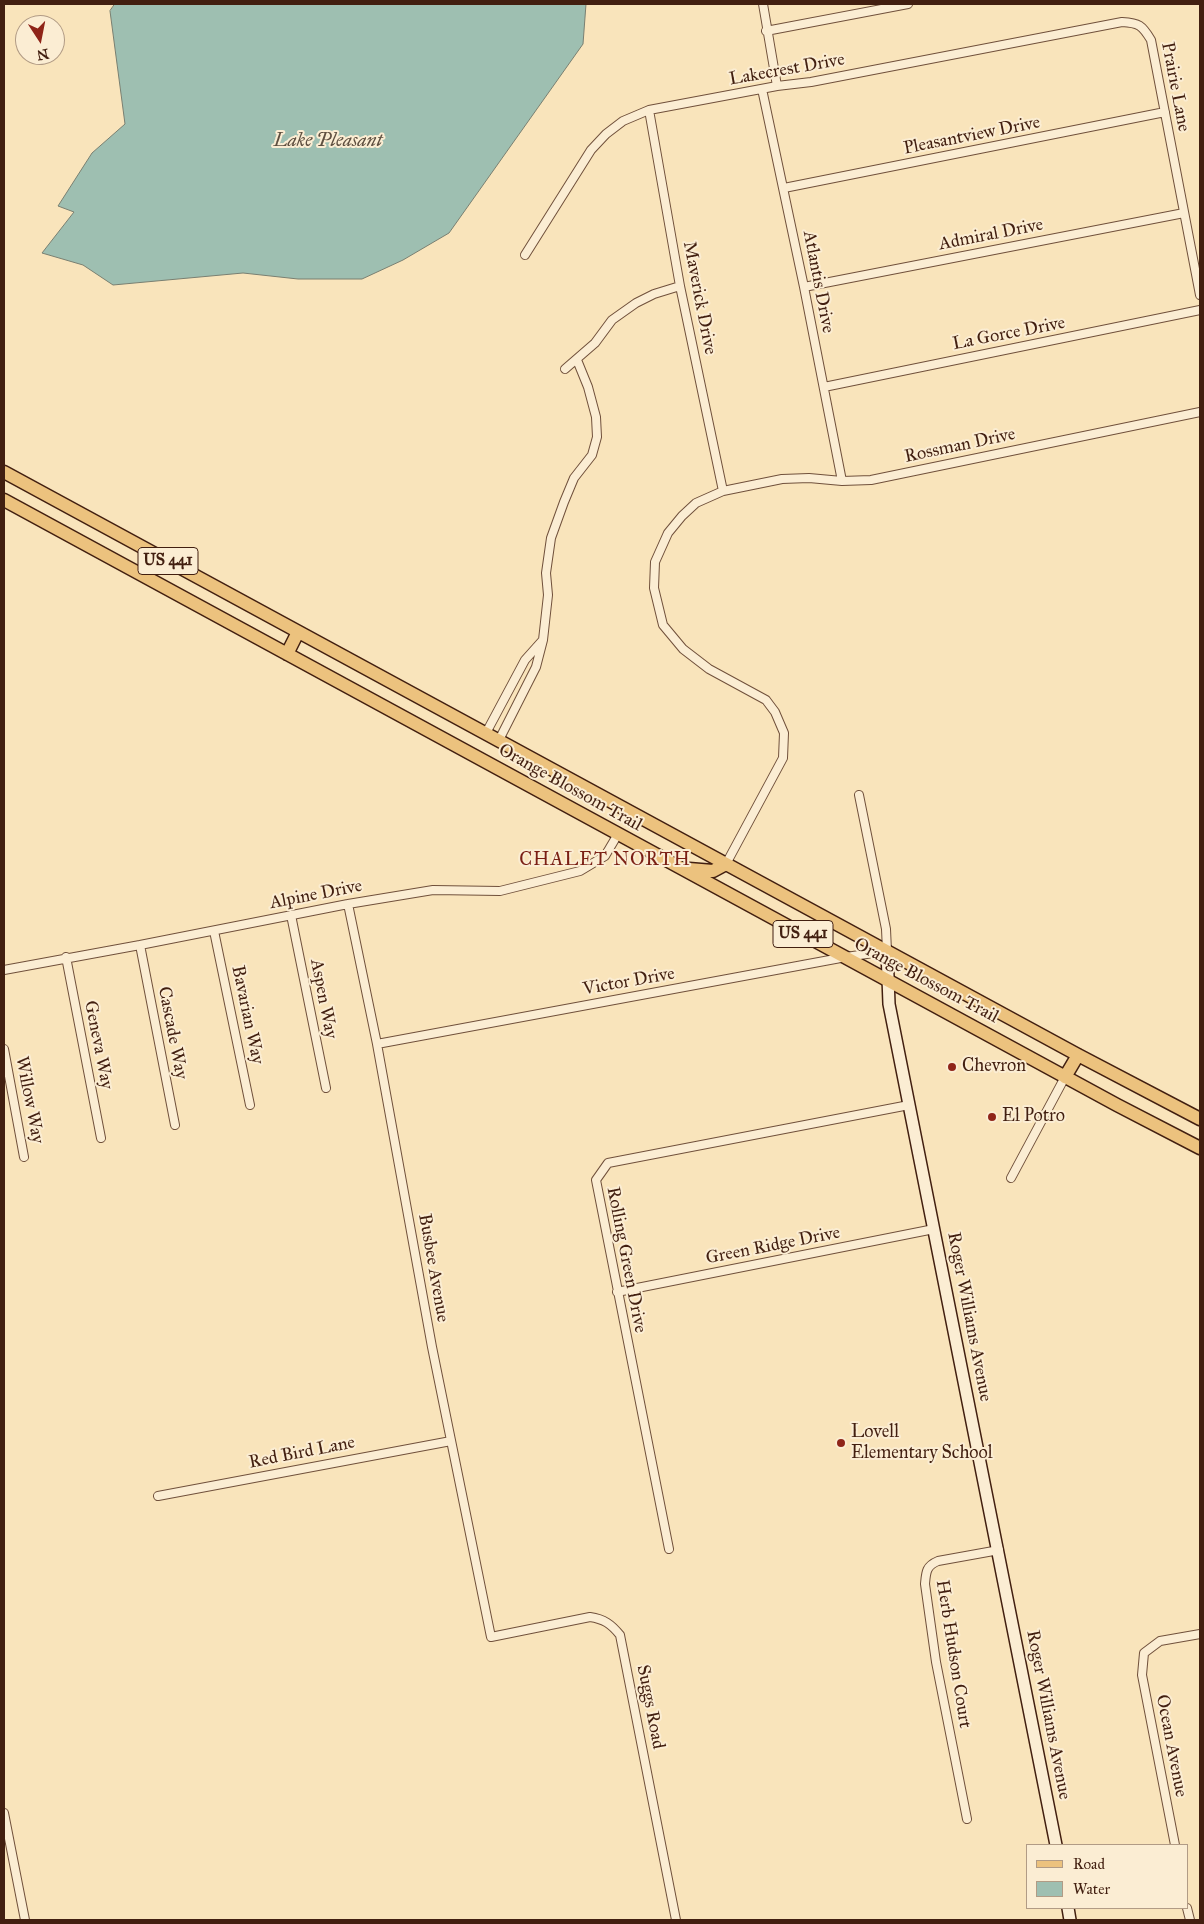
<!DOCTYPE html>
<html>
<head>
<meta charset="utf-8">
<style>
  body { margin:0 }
  #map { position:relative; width:1204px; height:1924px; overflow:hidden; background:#f9e4bb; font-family:"IM FELL Great Primer",serif }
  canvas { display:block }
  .frame { position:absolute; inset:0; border:5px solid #421f10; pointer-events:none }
  .legend { position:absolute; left:1026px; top:1844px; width:162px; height:65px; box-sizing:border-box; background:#fbedd3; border:1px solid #b19b85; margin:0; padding:6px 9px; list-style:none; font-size:15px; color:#421f10 }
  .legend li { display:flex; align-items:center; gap:10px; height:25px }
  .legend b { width:25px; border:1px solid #b19b85 }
  .north { position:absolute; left:15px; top:15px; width:50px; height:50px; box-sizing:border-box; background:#fbedd3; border:1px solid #b19b85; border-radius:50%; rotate:169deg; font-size:14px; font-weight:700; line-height:20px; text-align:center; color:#421f10 }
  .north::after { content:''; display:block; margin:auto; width:18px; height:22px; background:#8f2418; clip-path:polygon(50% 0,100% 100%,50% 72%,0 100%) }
</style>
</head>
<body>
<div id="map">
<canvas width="1204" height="1924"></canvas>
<div class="frame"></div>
<ul class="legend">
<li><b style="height:6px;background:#ecc27e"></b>Road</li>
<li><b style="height:14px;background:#9ebfb1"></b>Water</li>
</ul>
<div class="north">N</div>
</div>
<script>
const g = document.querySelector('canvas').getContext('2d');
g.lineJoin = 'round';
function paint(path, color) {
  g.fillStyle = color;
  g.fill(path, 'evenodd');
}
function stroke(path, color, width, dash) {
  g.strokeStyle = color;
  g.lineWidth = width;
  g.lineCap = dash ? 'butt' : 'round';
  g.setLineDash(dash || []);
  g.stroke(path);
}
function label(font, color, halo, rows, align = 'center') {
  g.font = font + ' "IM FELL Great Primer",serif';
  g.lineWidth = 4;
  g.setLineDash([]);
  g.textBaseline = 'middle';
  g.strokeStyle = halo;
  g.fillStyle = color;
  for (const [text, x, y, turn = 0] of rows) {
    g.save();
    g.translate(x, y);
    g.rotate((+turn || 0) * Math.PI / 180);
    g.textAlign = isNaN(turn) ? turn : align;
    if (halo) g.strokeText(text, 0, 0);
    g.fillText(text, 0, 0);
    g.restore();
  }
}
const water = new Path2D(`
  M 115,4 L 586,4 L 583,44 L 449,233 L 403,260 L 362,279 L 298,279 L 243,273 L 113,285 L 83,265 L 42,253 L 74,212 L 58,206 L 92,153 L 125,124 L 110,11 Z`);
paint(water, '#9ebfb1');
stroke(water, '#797f71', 1);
const street = new Path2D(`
  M 763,4 L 777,86
  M 766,31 L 908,4
  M 762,89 L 804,287 L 842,481
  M 649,110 L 680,286 L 723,491
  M 784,188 L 1165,112
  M 525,255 L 591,150 L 606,134 L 623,121 L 649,110 L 777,86 L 811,82 L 1122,22 C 1139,23 1142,25 1151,40 L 1200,295
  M 804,287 L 1184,213
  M 565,369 L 595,343 L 612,320 L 636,303 L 654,294 L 680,286
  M 824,387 L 1200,310
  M 486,733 L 525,660 L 542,641
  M 499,740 L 536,667 L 543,640 L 548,595 L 546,573 L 551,538 L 564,502 L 574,478 L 592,455 L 597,437 L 596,417 L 588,387 L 577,360
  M 726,864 L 783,758 L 784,733 L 775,712 L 766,700 L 709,669 L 683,649 L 663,625 L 654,588 L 655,562 L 668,533 L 682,516 L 696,503 L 723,491 L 782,479 L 809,478 L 842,481 L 871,480 L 1200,412
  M 348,904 L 377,1044 L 432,1347 L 491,1637 L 590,1617 C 604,1619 611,1624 620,1635 L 676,1920
  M 291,915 L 326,1088
  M 214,931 L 250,1105
  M 140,945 L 175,1125
  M 66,957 L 101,1138
  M 4,970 L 140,945 L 348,904 L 433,890 L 500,891 L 580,871 L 605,856 L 618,834
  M 377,1044 L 846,957 L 887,951 L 886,929 L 859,795
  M 4,1049 L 24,1157
  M 1011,1178 L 1065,1077
  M 617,1292 L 934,1229
  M 158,1496 L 451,1441
  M 669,1549 L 596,1180 L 608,1163 L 909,1105
  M 4,1813 L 25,1920
  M 967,1819 L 936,1662 L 925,1584 C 926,1572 926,1566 938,1561 L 999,1550
  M 1175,1845 L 1142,1675 L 1144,1653 L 1160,1641 L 1200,1634
  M 1187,1908 L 1190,1920`);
const secondary = new Path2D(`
  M 887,951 L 889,1004 L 1056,1845
  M 1068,1908 L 1070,1920`);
const primary = new Path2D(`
  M 4,472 L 1078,1055 L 1200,1119
  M 4,500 L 1117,1105 L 1200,1148
  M 287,654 L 298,632
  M 689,869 L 713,871 L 726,864
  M 1065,1077 L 1078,1055`);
stroke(street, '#70503b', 10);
stroke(secondary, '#421f10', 14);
stroke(primary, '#421f10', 15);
stroke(street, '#fbedd3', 8);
stroke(secondary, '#fbedd3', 11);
stroke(primary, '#ecc27e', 12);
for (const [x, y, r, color] of [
  [952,1067,5,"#8f2418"],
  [992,1117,5,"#8f2418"],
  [841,1443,5,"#8f2418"]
]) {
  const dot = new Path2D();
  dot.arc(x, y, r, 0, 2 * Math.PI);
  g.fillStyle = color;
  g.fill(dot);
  stroke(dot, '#fbedd3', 2);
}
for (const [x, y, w] of [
  [168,561,60],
  [803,934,60]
]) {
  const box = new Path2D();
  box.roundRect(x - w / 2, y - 13.5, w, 27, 4);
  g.fillStyle = '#fbedd3';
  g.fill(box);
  stroke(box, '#421f10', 1);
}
label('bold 16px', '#421f10', null, [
  ["US 441",168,561],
  ["US 441",803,934]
]);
label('18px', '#421f10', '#fbedd3', [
  ["Lakecrest Drive",787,70,-10],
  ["Prairie Lane",1175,87,79],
  ["Pleasantview Drive",972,136,-11],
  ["Admiral Drive",991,235,-11],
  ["Atlantis Drive",818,282,79],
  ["Maverick Drive",699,298,79],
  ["La Gorce Drive",1009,334,-11],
  ["Rossman Drive",960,446,-12],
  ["Orange Blossom Trail",570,788,29],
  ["Alpine Drive",316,895,-11],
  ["Orange Blossom Trail",926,981,28],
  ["Victor Drive",629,982,-10],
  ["Aspen Way",323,999,79],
  ["Bavarian Way",247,1015,78],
  ["Cascade Way",172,1033,79],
  ["Geneva Way",98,1045,79],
  ["Willow Way",29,1100,79],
  ["Green Ridge Drive",773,1246,-11],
  ["Rolling Green Drive",626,1260,79],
  ["Busbee Avenue",433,1268,80],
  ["Roger Williams Avenue",969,1317,79],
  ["Red Bird Lane",302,1453,-11],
  ["Herb Hudson Court",953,1654,81],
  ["Suggs Road",650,1707,79],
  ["Roger Williams Avenue",1048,1715,79],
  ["Ocean Avenue",1171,1746,79]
]);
label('18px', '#421f10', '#fbedd3', [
  ["Chevron",962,1067],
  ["El Potro",1002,1117],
  ["Lovell",851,1433],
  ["Elementary School",851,1454]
], 'left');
label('italic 19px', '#5e4f40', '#fbedd3', [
  ["Lake Pleasant",328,141]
]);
g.letterSpacing = '1px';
label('19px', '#7a1f14', '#fbedd3', [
  ["CHALET NORTH",605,860]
]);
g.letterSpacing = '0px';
</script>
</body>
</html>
